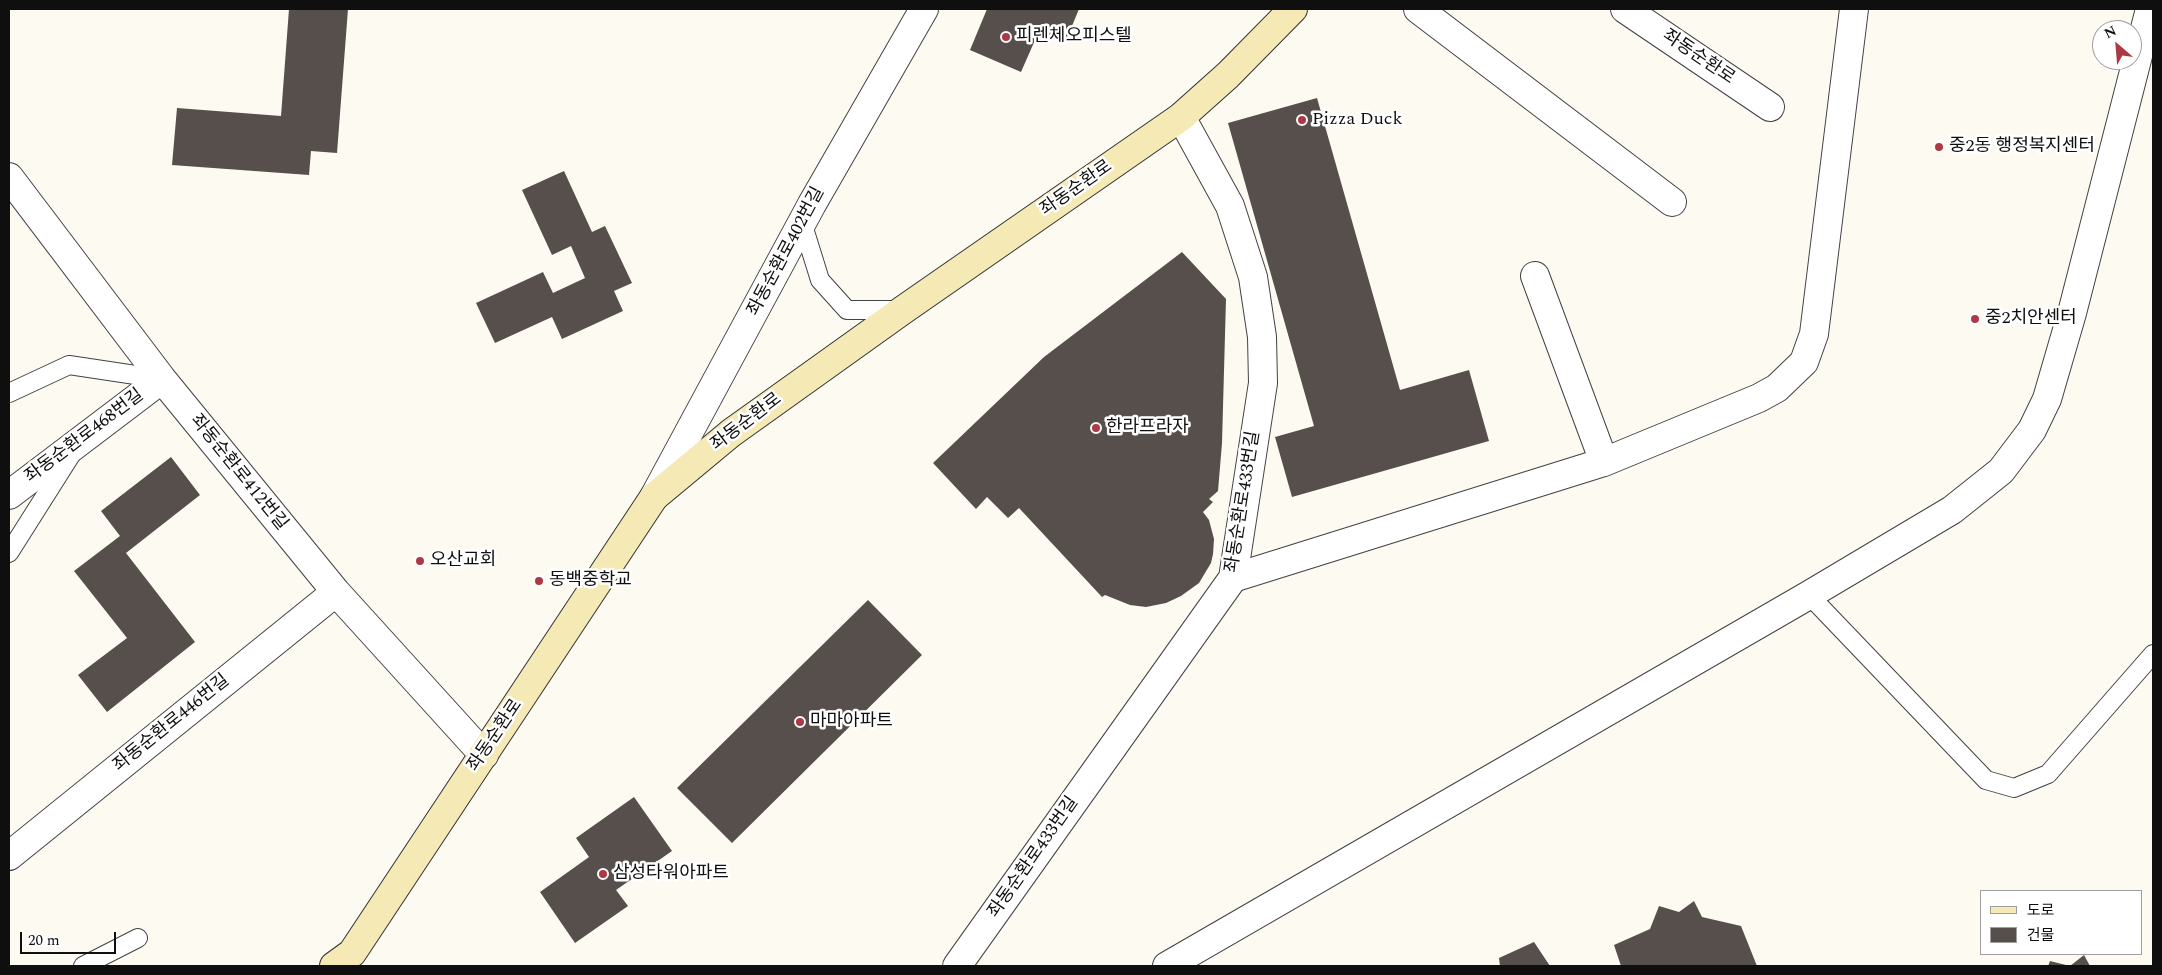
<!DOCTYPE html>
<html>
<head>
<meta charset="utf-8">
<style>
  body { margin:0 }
  #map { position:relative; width:2162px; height:975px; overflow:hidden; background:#fdfaf2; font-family:Spectral,"Noto Sans KR",serif }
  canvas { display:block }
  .frame { position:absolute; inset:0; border:10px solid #0f0f0f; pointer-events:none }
  .legend { position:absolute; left:1980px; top:890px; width:162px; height:65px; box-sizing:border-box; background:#fff; border:1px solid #9f9f9f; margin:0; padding:6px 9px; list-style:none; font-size:15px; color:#0f0f0f }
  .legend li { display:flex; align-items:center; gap:10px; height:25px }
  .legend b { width:25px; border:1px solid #9f9f9f }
  .north { position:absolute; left:2092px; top:20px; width:50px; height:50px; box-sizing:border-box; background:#fff; border:1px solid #9f9f9f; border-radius:50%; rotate:333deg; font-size:14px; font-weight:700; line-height:20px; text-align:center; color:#0f0f0f }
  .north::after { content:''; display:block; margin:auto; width:18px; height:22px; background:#ad3846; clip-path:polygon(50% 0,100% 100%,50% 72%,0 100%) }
  .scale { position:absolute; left:20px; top:932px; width:96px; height:22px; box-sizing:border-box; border:2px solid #0f0f0f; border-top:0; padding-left:6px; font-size:15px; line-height:18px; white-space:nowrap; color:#0f0f0f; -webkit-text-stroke:4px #fff; paint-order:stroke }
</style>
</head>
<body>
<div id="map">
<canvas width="2162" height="975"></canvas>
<div class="frame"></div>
<ul class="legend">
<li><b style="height:6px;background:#f5e9b5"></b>도로</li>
<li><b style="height:14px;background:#564f4c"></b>건물</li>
</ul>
<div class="north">N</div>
<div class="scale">20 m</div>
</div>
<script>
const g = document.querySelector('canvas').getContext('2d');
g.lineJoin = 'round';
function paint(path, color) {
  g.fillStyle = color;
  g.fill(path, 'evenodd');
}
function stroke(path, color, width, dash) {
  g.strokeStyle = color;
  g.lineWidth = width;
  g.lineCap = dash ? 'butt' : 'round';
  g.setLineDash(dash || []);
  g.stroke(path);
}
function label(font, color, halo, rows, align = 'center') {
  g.font = font + ' Spectral,"Noto Sans KR",serif';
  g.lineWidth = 5;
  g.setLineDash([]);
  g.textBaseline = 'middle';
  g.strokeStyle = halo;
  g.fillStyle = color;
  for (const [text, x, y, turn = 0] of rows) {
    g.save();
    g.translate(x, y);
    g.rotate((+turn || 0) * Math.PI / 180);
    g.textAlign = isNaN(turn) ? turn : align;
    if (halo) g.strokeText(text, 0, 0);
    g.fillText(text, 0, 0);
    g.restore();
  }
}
paint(new Path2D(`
  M 289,9 L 348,9 L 337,153 L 311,151 L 309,175 L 172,165 L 177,108 L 281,116 Z
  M 987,9 L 1079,9 L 1065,43 L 1039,31 L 1021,72 L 970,50 Z
  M 1317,98 L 1400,390 L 1469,370 L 1489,441 L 1292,497 L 1275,437 L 1314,426 L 1228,123 Z
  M 564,171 L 592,232 L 605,226 L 632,283 L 614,291 L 623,311 L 562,339 L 552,317 L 495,343 L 476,303 L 543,272 L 553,293 L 585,278 L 571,246 L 552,255 L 522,190 Z
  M 1182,252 L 1226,299 L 1222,443 L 1218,491 L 1209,499 L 1213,502 L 1203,512 L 1209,520 L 1214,539 L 1213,554 L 1211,563 L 1199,583 L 1181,596 L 1166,603 L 1146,607 L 1130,605 L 1105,595 L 1102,597 L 1019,508 L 1008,518 L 987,497 L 976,509 L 933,463 L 1044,357 Z
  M 171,457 L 200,495 L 126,553 L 195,642 L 107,712 L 78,675 L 127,638 L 74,571 L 120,536 L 101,511 Z
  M 868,600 L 922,655 L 732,843 L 677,788 Z
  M 634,797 L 672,851 L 616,890 L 628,906 L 575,943 L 540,892 L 589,857 L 576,838 Z
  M 1694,901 L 1702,917 L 1741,926 L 1757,966 L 1621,966 L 1614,945 L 1650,929 L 1659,906 L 1679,912 Z
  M 1534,942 L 1550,966 L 1500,966 L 1499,958 Z
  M 2084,955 L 2090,966 L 2070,966 Z
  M 2050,961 L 2070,966 L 2048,966 Z`), '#564f4c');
const service = new Path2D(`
  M 802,222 L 820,280 L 847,310 L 902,310
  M 9,393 L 69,365 L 162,379
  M 9,553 L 71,455
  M 1809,595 L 1986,780 L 2014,788 L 2048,774 L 2153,654
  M 83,966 L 138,938`);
const minor = new Path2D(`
  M 1418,9 L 1672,202
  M 1625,9 L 1770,107
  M 9,177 L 162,379 L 336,592 L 484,755
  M 1535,276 L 1604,462
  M 9,495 L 162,379
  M 1233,578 L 1604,462 L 1759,398 L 1777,388 L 1804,362 L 1814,334 L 1854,9
  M 9,856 L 336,592`);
const tertiary = new Path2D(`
  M 654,497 L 812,204 L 924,9
  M 957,966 L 1233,578 L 1263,383 L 1262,337 L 1253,277 L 1230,206 L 1181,117
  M 1167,966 L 1809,595 L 1952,510 L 2001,471 L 2032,430 L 2047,399 L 2072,313 L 2150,9`);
const secondary = new Path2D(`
  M 334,966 L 352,953 L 654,497 L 731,433 L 903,310 L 1181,117 L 1228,75 L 1293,9`);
stroke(service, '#424242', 20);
stroke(minor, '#424242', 30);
stroke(tertiary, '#424242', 30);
stroke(secondary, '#313131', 30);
stroke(service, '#fff', 18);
stroke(minor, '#fff', 28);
stroke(tertiary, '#fff', 28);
stroke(secondary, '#f5e9b5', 28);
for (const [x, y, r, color] of [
  [1006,37,5,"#ad3846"],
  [1302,120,5,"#ad3846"],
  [1939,147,5,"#ad3846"],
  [1975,319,5,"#ad3846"],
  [1096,428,5,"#ad3846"],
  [420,561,5,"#ad3846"],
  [539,581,5,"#ad3846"],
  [800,722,5,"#ad3846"],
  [603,874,5,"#ad3846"]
]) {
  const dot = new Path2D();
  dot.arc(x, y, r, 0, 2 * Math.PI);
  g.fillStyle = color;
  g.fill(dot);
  stroke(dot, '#fff', 2);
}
label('18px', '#0f0f0f', '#fff', [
  ["피렌체오피스텔",1016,37],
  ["Pizza Duck",1312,120],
  ["중2동 행정복지센터",1949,147],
  ["중2치안센터",1985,319],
  ["한라프라자",1106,428],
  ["오산교회",430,561],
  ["동백중학교",549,581],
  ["마마아파트",810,722],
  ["삼성타워아파트",613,874]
], 'left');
label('18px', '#0f0f0f', '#fff', [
  ["좌동순환로",1698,58,34],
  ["좌동순환로",1077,189,-35],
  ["좌동순환로402번길",787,252,-62],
  ["좌동순환로",747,423,-37],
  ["좌동순환로468번길",85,437,-37],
  ["좌동순환로412번길",238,473,51],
  ["좌동순환로433번길",1244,502,-81],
  ["좌동순환로446번길",172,724,-39],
  ["좌동순환로",496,736,-56],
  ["좌동순환로433번길",1034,858,-55]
]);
</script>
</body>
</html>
